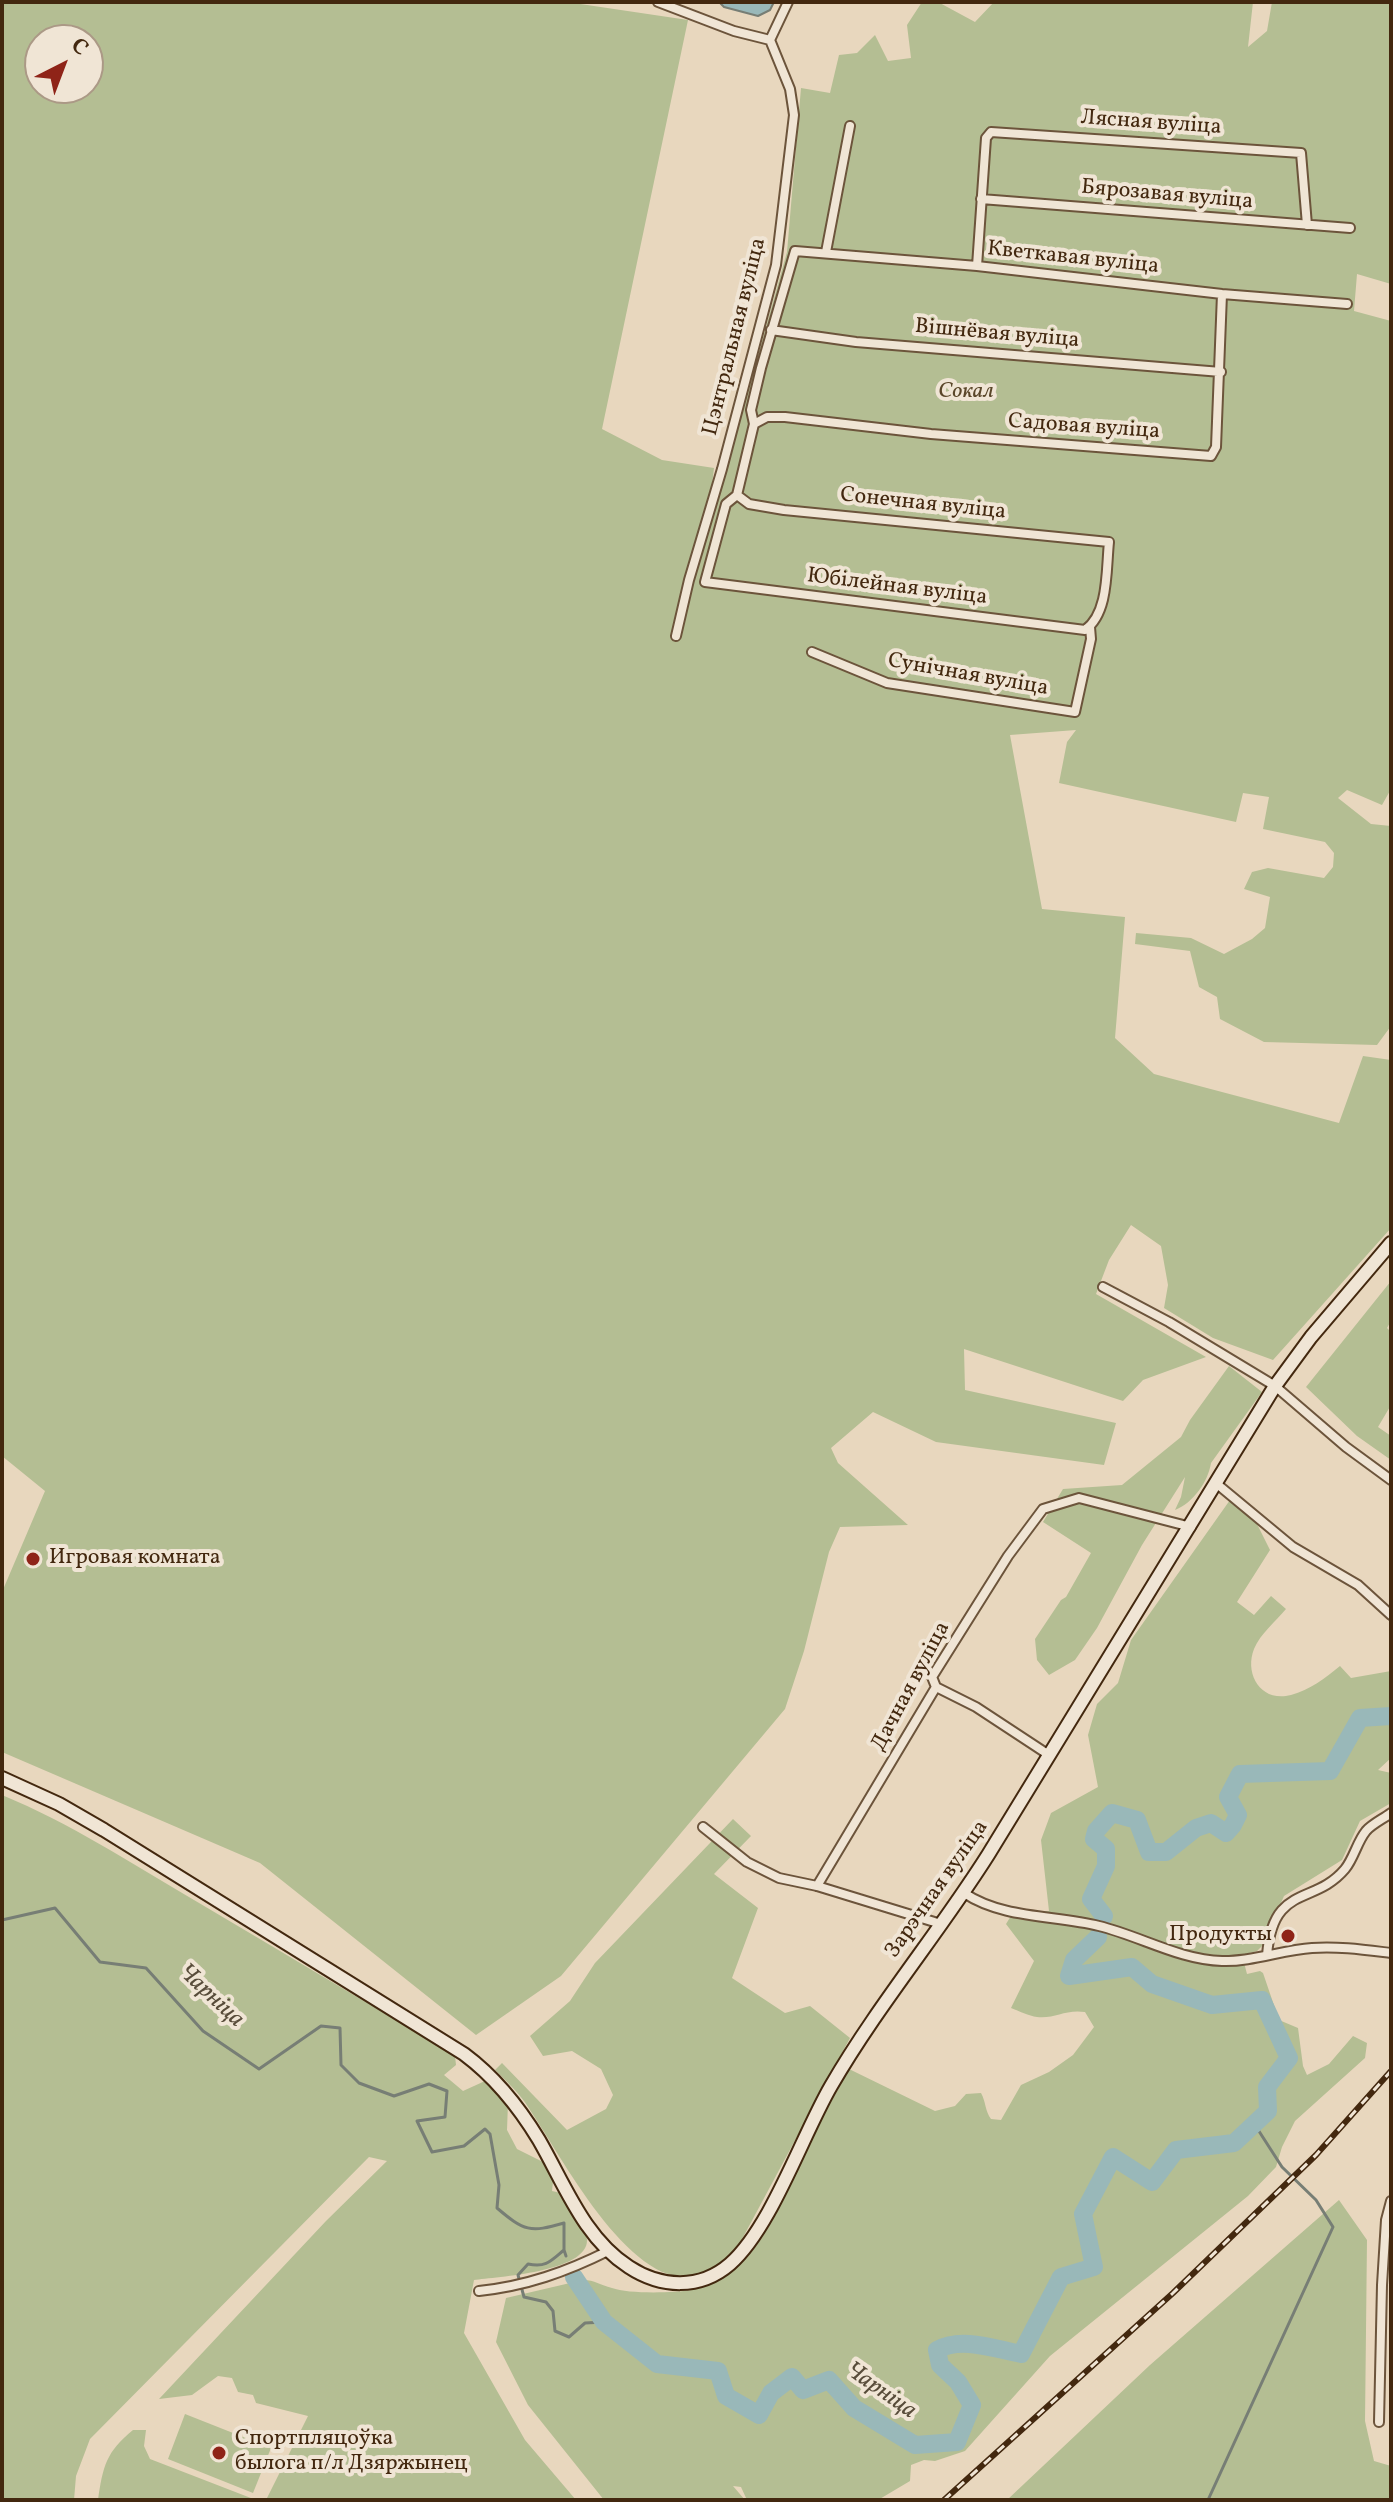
<!DOCTYPE html>
<html>
<head>
<meta charset="utf-8">
<style>
  body { margin:0 }
  #map { position:relative; width:1393px; height:2502px; overflow:hidden; background:#e8d7be; font-family:Vollkorn,serif }
  canvas { display:block }
  .frame { position:absolute; inset:0; border:4px solid #43280f; pointer-events:none }
  .north { position:absolute; left:24px; top:24px; width:80px; height:80px; box-sizing:border-box; background:#f0e5d5; border:2px solid #ab9986; border-radius:50%; rotate:42deg; font-size:22px; font-weight:700; line-height:32px; text-align:center; color:#43280f }
  .north::after { content:''; display:block; margin:auto; width:28px; height:36px; background:#8f2418; clip-path:polygon(50% 0,100% 100%,50% 72%,0 100%) }
</style>
</head>
<body>
<div id="map">
<canvas width="1393" height="2502"></canvas>
<div class="frame"></div>
<div class="north">С</div>
</div>
<script>
const g = document.querySelector('canvas').getContext('2d');
g.lineJoin = 'round';
function paint(path, color) {
  g.fillStyle = color;
  g.fill(path, 'evenodd');
}
function stroke(path, color, width, dash) {
  g.strokeStyle = color;
  g.lineWidth = width;
  g.lineCap = dash ? 'butt' : 'round';
  g.setLineDash(dash || []);
  g.stroke(path);
}
function label(font, color, halo, rows, align = 'center') {
  g.font = font + ' Vollkorn,serif';
  g.lineWidth = 8;
  g.setLineDash([]);
  g.textBaseline = 'middle';
  g.strokeStyle = halo;
  g.fillStyle = color;
  for (const [text, x, y, turn = 0] of rows) {
    g.save();
    g.translate(x, y);
    g.rotate((+turn || 0) * Math.PI / 180);
    g.textAlign = isNaN(turn) ? turn : align;
    if (halo) g.strokeText(text, 0, 0);
    g.fillText(text, 0, 0);
    g.restore();
  }
}
paint(new Path2D(`
  M 2,2 L 567,2 L 688,20 L 602,429 L 662,460 L 714,468 L 707,529 L 711,522 L 787,252 L 801,88 L 830,93 L 839,55 L 857,53 L 875,35 L 888,61 L 911,58 L 907,25 L 922,2 L 938,2 L 975,22 L 994,2 L 1253,2 L 1248,47 L 1267,31 L 1272,2 L 1391,2 L 1391,284 L 1357,274 L 1354,311 L 1391,321 L 1391,789 L 1382,805 L 1347,790 L 1338,798 L 1371,824 L 1391,826 L 1391,1026 L 1377,1045 L 1264,1042 L 1220,1019 L 1217,997 L 1199,987 L 1190,951 L 1135,944 L 1136,933 L 1191,938 L 1224,954 L 1252,939 L 1265,928 L 1270,897 L 1244,889 L 1252,872 L 1268,868 L 1324,878 L 1333,867 L 1334,853 L 1325,842 L 1263,829 L 1269,797 L 1243,793 L 1236,822 L 1059,783 L 1067,742 L 1076,730 L 1010,735 L 1042,909 L 1125,917 L 1115,1038 L 1154,1074 L 1339,1123 L 1363,1056 L 1391,1060 L 1391,1228 L 1273,1360 L 1213,1338 L 1164,1308 L 1168,1285 L 1161,1246 L 1131,1225 L 1109,1260 L 1096,1294 L 1206,1357 L 1143,1380 L 1123,1401 L 964,1349 L 965,1390 L 1116,1423 L 1104,1465 L 936,1442 L 873,1412 L 831,1448 L 838,1463 L 908,1525 L 840,1527 L 829,1552 L 804,1651 L 785,1709 L 561,1976 L 476,2035 L 260,1863 L 2,1752 L 2,1592 L 45,1491 L 2,1456 ZM 40,40 L 88,40 L 88,88 L 40,88 Z
  M 1391,1281 L 1391,1321 L 1387,1328 L 1391,1332 L 1391,1405 L 1378,1427 L 1391,1436 L 1391,1460 L 1357,1436 L 1306,1387 Z
  M 1229,1366 L 1262,1392 L 1211,1463 C 1208,1482 1193,1503 1175,1510 L 1181,1497 L 1185,1477 L 1142,1545 L 1097,1628 L 1075,1660 L 1049,1675 L 1037,1660 L 1035,1639 L 1061,1600 L 1066,1597 L 1091,1553 L 1043,1522 L 1063,1489 L 1122,1485 L 1181,1437 L 1190,1420 Z
  M 1230,1500 L 1256,1522 L 1270,1550 L 1237,1602 L 1254,1615 L 1271,1596 L 1286,1609 C 1276,1621 1260,1634 1254,1649 C 1244,1674 1261,1703 1291,1695 C 1310,1690 1325,1678 1340,1666 L 1351,1678 L 1391,1671 L 1391,1758 L 1378,1770 L 1391,1773 L 1391,1803 L 1360,1821 L 1342,1860 L 1284,1896 L 1262,1946 L 1257,1951 L 1242,1955 L 1247,1974 L 1260,1971 L 1263,1973 L 1279,2020 L 1298,2028 L 1303,2066 L 1307,2075 L 1329,2064 L 1353,2036 L 1367,2043 L 1365,2058 L 1295,2121 L 1282,2147 L 1276,2167 L 1248,2196 L 1050,2356 L 965,2451 L 935,2461 L 924,2460 L 911,2465 L 910,2481 L 878,2500 L 747,2500 L 741,2487 L 733,2486 L 745,2500 L 604,2500 L 528,2405 L 496,2342 L 506,2298 L 583,2280 C 595,2280 600,2285 612,2288 C 628,2294 673,2293 691,2290 C 755,2280 782,2201 806,2150 C 819,2122 835,2096 849,2069 L 935,2111 L 955,2106 L 966,2094 L 981,2093 C 986,2102 985,2111 991,2119 L 1001,2120 L 1021,2085 L 1049,2072 L 1073,2055 L 1094,2027 L 1085,2012 C 1065,2009 1055,2019 1037,2017 C 1029,2016 1019,2011 1011,2008 L 1034,1961 L 1006,1924 L 1014,1911 L 1049,1911 L 1041,1840 L 1051,1813 L 1098,1787 L 1088,1735 L 1097,1704 L 1118,1683 L 1131,1640 Z
  M 2,1795 C 70,1823 131,1863 194,1900 C 281,1952 369,2003 455,2056 L 456,2065 L 444,2075 L 463,2091 L 485,2081 L 508,2103 L 507,2130 L 517,2149 L 549,2165 L 554,2173 L 552,2191 L 565,2194 C 572,2207 586,2224 587,2240 C 588,2272 496,2277 474,2280 L 464,2333 L 525,2440 L 576,2500 L 266,2500 L 308,2416 L 256,2403 L 253,2395 L 238,2392 L 232,2378 L 218,2376 L 192,2395 L 159,2399 L 326,2221 L 387,2161 L 369,2157 L 90,2439 L 76,2476 L 74,2500 L 2,2500 Z
  M 733,1819 L 751,1836 L 714,1874 L 758,1908 L 732,1978 L 785,2013 L 810,2006 L 850,2038 L 741,2241 C 728,2256 713,2274 692,2277 C 625,2285 558,2149 524,2101 C 516,2090 505,2080 495,2070 L 502,2063 L 567,2130 L 606,2109 L 613,2095 L 601,2069 L 572,2051 L 543,2056 L 530,2036 L 570,2001 L 595,1963 Z
  M 1339,2200 L 1367,2240 L 1365,2421 L 1374,2461 L 1391,2466 L 1391,2500 L 1007,2500 L 1150,2365 Z
  M 185,2414 L 271,2448 L 253,2493 L 168,2459 Z
  M 133,2430 L 146,2430 L 144,2446 L 150,2459 L 256,2500 L 98,2500 C 103,2466 106,2452 133,2430 Z`), '#b4be93');
const water = new Path2D(`
  M 719,2 L 774,2 L 770,10 L 758,16 L 724,7 Z`);
paint(water, '#99b8b9');
stroke(water, '#777e75', 2);
stroke(new Path2D(`
  M 2,1920 L 55,1908 L 100,1962 L 146,1968 L 203,2031 L 259,2069 L 321,2026 L 340,2028 L 341,2065 L 359,2083 L 394,2096 L 429,2084 L 447,2091 L 445,2117 L 417,2121 L 432,2152 L 464,2146 L 485,2129 L 490,2134 L 499,2185 L 497,2208 C 524,2231 530,2233 564,2223 L 564,2250 L 566,2256
  M 564,2250 C 551,2261 546,2268 528,2264 L 518,2275 L 524,2297 L 546,2302 L 553,2311 L 555,2331 L 569,2337 L 585,2323 L 604,2322
  M 1208,2500 L 1333,2227 L 1316,2200 L 1282,2167 L 1255,2125`), '#777e75', 3);
stroke(new Path2D(`
  M 1104,1916 L 1091,1899 L 1106,1866 L 1106,1849 L 1094,1839 L 1096,1831 L 1112,1813 L 1137,1820 L 1149,1852 L 1166,1852 L 1196,1828 L 1211,1823 L 1226,1833 L 1233,1825 L 1238,1815 L 1228,1797 L 1240,1774 L 1330,1771 L 1360,1718 L 1391,1716
  M 574,2277 L 604,2322 L 657,2364 L 718,2371 L 726,2396 L 759,2415 L 771,2393 L 792,2377 L 803,2390 L 829,2380 L 854,2408 L 915,2445 L 957,2442 L 972,2405 L 958,2382 L 940,2365 L 937,2350 C 961,2336 995,2349 1021,2354 L 1061,2277 L 1094,2267 L 1083,2214 L 1113,2157 L 1152,2182 L 1176,2150 L 1234,2143 L 1268,2111 L 1267,2087 L 1289,2058 L 1262,2000 L 1212,2005 L 1152,1984 L 1132,1967 L 1069,1976 L 1074,1960 L 1098,1937`), '#99b8b9', 18);
const street = new Path2D(`
  M 658,2 L 734,31 L 770,40
  M 981,199 L 1350,228
  M 826,252 L 850,126
  M 977,266 L 986,138 L 991,132 L 1301,153 L 1307,225
  M 771,330 L 856,342 L 1221,372
  M 754,424 L 767,417 L 785,417 L 931,434 L 1211,456 L 1216,447 L 1222,294
  M 737,495 L 749,504 L 784,510 L 1109,542 C 1106,570 1109,613 1085,630 L 705,582 L 726,504 L 737,495 L 754,424 L 751,410 L 761,368 L 795,251 L 977,266 L 1222,294 L 1347,304
  M 676,636 L 689,580 L 722,469 L 776,265 L 794,115 L 790,89 L 770,40 L 788,2
  M 812,652 L 887,683 L 1075,712 L 1091,639 L 1090,627
  M 1103,1287 L 1169,1322 L 1275,1386 L 1346,1447 L 1391,1480
  M 1217,1484 L 1293,1547 L 1358,1585 L 1391,1615
  M 936,1687 L 976,1707 L 1049,1755
  M 703,1827 L 747,1862 L 779,1878 L 817,1886 L 941,1924
  M 817,1886 L 936,1687 L 932,1677 L 1008,1556 L 1043,1509 L 1079,1498 L 1191,1527
  M 964,1893 C 1003,1919 1055,1915 1099,1926 C 1140,1936 1180,1960 1222,1961 C 1252,1962 1282,1950 1312,1948 C 1338,1946 1366,1950 1391,1953
  M 1267,1955 C 1273,1883 1314,1906 1345,1869 C 1354,1858 1357,1842 1366,1831 C 1372,1824 1383,1819 1391,1813
  M 479,2291 C 526,2286 566,2272 608,2251
  M 1379,2422 L 1382,2285 L 1386,2220 L 1391,2201`);
const secondary = new Path2D(`
  M 2,1778 L 59,1804 L 104,1830 L 464,2054 C 495,2077 519,2107 539,2140 C 565,2185 584,2238 629,2267 C 661,2288 700,2290 730,2264 C 771,2228 802,2136 831,2086 C 878,2005 938,1934 988,1855 L 1275,1386 L 1311,1337 L 1391,1243`);
stroke(street, '#6c543b', 12);
stroke(secondary, '#43280f', 16);
stroke(street, '#f0e5d5', 8);
stroke(secondary, '#f0e5d5', 12);
const rail = new Path2D(`
  M 944,2500 L 1173,2293 L 1316,2155 L 1391,2071`);
stroke(rail, '#43280f', 6);
stroke(rail, '#f0e5d5', 3, [9]);
for (const [x, y, r, color] of [
  [33,1559,8,"#8f2418"],
  [1288,1936,8,"#8f2418"],
  [219,2453,8,"#8f2418"]
]) {
  const dot = new Path2D();
  dot.arc(x, y, r, 0, 2 * Math.PI);
  g.fillStyle = color;
  g.fill(dot);
  stroke(dot, '#f0e5d5', 3);
}
label('22px', '#43280f', '#f0e5d5', [
  ["Лясная вуліца",1151,124,4],
  ["Бярозавая вуліца",1167,196,5],
  ["Кветкавая вуліца",1073,259,6],
  ["Вішнёвая вуліца",997,335,5],
  ["Цэнтральная вуліца",736,337,-76],
  ["Садовая вуліца",1084,428,4],
  ["Сонечная вуліца",923,505,6],
  ["Юбілейная вуліца",897,588,7],
  ["Сунічная вуліца",968,676,10],
  ["Дачная вуліца",912,1687,-62],
  ["Зарэчная вуліца",938,1890,-55]
]);
label('italic 22px', '#5a4629', '#f0e5d5', [
  ["Сокал",966,393]
]);
label('22px', '#43280f', '#f0e5d5', [
  ["Игровая комната",49,1559],
  ["Продукты",1272,1936,"right"],
  ["Спортпляцоўка",235,2440],
  ["былога п/л Дзяржынец",235,2465]
], 'left');
label('italic 24px', '#584c3a', '#f0e5d5', [
  ["Чарніца",210,1997,43],
  ["Чарніца",880,2392,35]
]);
</script>
</body>
</html>
